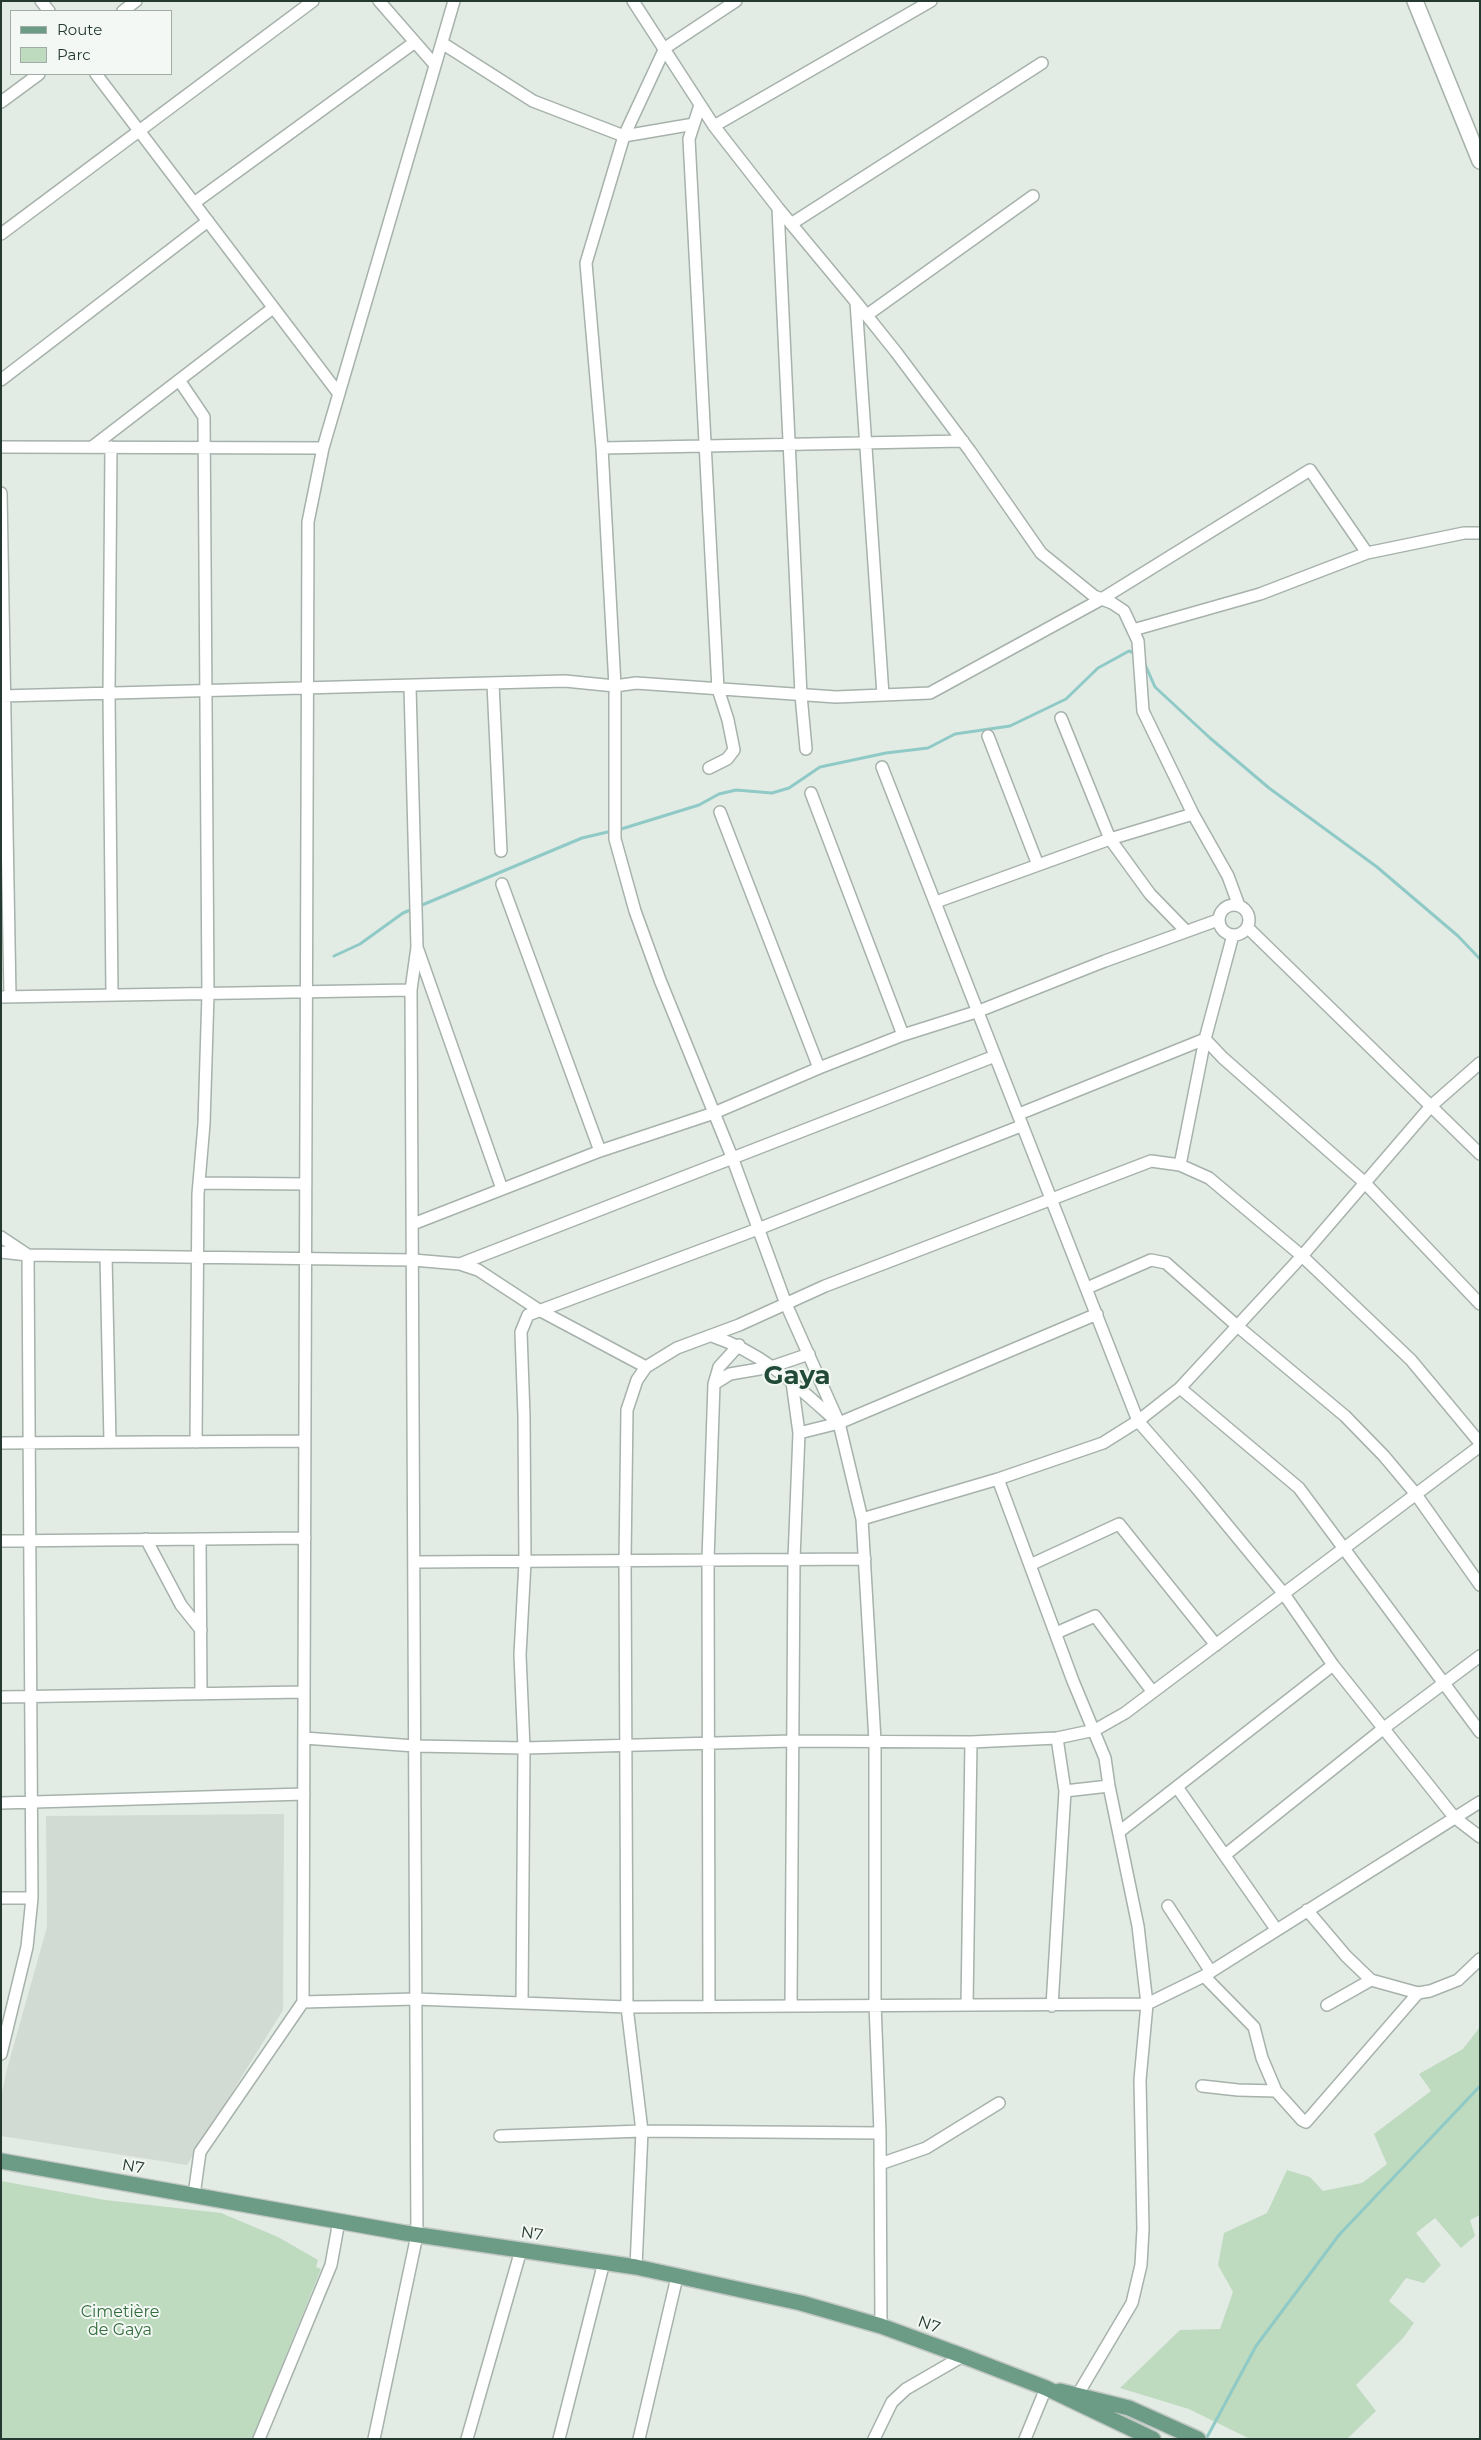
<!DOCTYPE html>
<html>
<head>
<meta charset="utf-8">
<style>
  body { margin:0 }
  #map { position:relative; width:1481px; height:2440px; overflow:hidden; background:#e3ebe5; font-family:Montserrat,sans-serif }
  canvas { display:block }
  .frame { position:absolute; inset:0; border:2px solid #243a30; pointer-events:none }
  .legend { position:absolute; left:10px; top:10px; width:162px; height:65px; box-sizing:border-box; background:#f3f8f4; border:1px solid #a0aca6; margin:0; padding:6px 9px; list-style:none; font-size:15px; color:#243a30 }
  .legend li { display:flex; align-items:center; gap:10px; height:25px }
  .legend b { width:25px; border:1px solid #a0aca6 }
</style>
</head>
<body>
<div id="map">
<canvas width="1481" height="2440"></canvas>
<div class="frame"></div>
<ul class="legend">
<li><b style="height:6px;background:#6c9c85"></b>Route</li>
<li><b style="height:14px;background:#bedabf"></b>Parc</li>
</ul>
</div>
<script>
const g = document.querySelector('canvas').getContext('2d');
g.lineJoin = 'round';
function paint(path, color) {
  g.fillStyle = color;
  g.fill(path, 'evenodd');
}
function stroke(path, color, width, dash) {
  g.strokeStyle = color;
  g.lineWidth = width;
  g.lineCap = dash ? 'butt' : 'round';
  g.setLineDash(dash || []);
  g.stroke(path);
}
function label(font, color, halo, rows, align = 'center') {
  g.font = font + ' Montserrat,sans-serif';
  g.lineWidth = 4;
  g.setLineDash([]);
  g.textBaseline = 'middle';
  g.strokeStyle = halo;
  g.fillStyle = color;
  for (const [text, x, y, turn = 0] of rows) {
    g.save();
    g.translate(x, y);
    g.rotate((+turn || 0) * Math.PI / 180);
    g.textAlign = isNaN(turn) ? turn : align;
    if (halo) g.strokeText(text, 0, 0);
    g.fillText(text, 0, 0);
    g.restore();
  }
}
paint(new Path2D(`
  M 284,1814 L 283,2010 L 187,2165 L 1,2136 L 1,2097 L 7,2069 L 47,1927 L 46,1816 Z`), '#d1dbd4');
paint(new Path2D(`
  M 1480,2027 L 1480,2215 L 1470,2220 L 1475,2236 L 1461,2248 L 1435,2218 L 1416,2233 L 1441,2265 L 1424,2283 L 1406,2278 L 1389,2301 L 1414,2323 L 1403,2338 L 1356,2385 L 1376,2411 L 1347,2439 L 1250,2439 L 1189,2409 L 1120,2388 L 1180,2330 L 1220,2329 L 1233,2292 L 1218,2265 L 1224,2233 L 1267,2213 L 1287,2170 L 1310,2177 L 1323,2191 L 1362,2183 L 1387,2164 L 1374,2134 L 1431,2091 L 1419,2074 L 1463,2049 Z
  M 1,2181 L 105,2200 L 221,2213 L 278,2237 L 318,2260 L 316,2267 L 321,2269 L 252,2439 L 1,2439 Z`), '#bedabf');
stroke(new Path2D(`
  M 1144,662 L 1155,687 L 1210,738 L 1269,788 L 1377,867 L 1458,936 L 1480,959
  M 618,830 L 699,805 L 719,794 L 736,790 L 772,793 L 789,788 L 820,767 L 886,753 L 928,748 L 955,734 L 1010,726 L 1066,699 L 1098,668 L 1129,651 L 1136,654
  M 334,956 L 360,944 L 403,913 L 582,838 L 612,831
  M 1206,2439 L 1256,2346 L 1339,2235 L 1480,2086`), '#90cac7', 3);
const minor = new Path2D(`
  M 41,1 L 49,11
  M 379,1 L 435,65
  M 633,1 L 714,126 L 778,208 L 856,302 L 896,352 L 970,451 L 1041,553 L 1094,596 L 1112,603 L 1124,611 L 1138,641 L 1143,711 L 1193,814 L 1228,876 L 1239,906
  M 736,1 L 665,48 L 624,136 L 586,263 L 602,448 L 615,686 L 615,839 L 635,911 L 660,980 L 732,1157 L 786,1304 L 839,1423 L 862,1519 L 875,1741 L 875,2004 L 880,2133 L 881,2326
  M 123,11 L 136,1
  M 442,43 L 533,101 L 624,136 L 694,124
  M 96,74 L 339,394
  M 1,102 L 39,74
  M 700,105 L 689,139 L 718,689 L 728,720 L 734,750 L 727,759 L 709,768
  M 714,126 L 931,1
  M 194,203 L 415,42
  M 778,208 L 801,695 L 806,749
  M 791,224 L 1042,63
  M 1,234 L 313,1
  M 856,302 L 883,695
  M 867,315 L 1033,196
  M 1,380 L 208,221
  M 179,380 L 204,417 L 208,994 L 204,1124 L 198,1194 L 196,1442
  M 1,447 L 323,448
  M 92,447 L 273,308
  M 111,447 L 109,694 L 112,994
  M 602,448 L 963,441
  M 1,493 L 10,997
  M 1133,630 L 1260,594 L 1367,553 L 1464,533 L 1480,533
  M 493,684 L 501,851
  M 1,696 L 565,681 L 615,686 L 636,683 L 836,697 L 930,693 L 1100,600 L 1310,470 L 1367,553
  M 1061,718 L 1110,839 L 1150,894 L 1186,931
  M 988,736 L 1038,865
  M 882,767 L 1138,1421 L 1195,1486 L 1284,1594 L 1333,1665 L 1454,1817 L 1480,1837
  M 811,793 L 903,1035
  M 720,812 L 819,1068
  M 502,884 L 600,1151
  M 936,902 L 1110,839 L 1193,814
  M1219 920a15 15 0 1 1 30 0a15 15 0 1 1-30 0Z
  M 1247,927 L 1480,1154
  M 418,950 L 502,1189
  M 1,997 L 411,990
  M 1019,1114 L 1205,1039 L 1223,1058 L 1364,1182 L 1480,1304
  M 1180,1165 L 1205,1039 L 1233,935
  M 199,1183 L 306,1184
  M 413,1224 L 600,1151 L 714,1113 L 819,1068 L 903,1035 L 979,1011 L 1105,961 L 1218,920
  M 1,1237 L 28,1255 L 413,1260 L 460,1264 L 478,1270 L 539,1310 L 646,1367
  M 1,1252 L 28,1255 L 32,1898 L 27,1947 L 1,2054
  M 106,1256 L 110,1442
  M 460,1264 L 995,1056
  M 1087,1288 L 1151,1260 L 1166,1263 L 1236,1325 L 1345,1416 L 1384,1456 L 1415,1493 L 1480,1585
  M 712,1336 C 763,1353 796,1385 835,1420
  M 714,1384 L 730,1374 L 771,1367 L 809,1354
  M 1180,1388 L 1299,1488 L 1480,1732
  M 799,1433 L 839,1423 L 1097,1314
  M 1,1443 L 305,1441
  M 998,1479 L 1073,1681 L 1105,1758 L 1109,1786 L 1138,1926 L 1147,2004 L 1140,2080 L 1143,2229 L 1141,2265 L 1132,2303 L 1078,2394
  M 862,1519 L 998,1479 L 1103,1443 L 1138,1421 L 1180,1388 L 1302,1256 L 1431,1106 L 1480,1063
  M 146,1539 L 181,1605 L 201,1630
  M 200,1539 L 201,1694
  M 1,1541 L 305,1538
  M 415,1562 L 865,1559
  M 1030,1565 L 1119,1524 L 1216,1645
  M 1056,1633 L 1095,1616 L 1152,1691
  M 1,1697 L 304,1692
  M 304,1738 L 415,1746 L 524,1748 L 792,1741 L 971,1742 L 1057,1738
  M 1177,1787 L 1276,1929
  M 1065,1791 L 1109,1786
  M 1,1803 L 304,1794
  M 1119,1832 L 1333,1665
  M 1225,1855 L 1384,1728 L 1480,1656
  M 1,1898 L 32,1898
  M 1168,1906 L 1211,1972
  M 1307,1910 L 1346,1956 L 1371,1980 L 1418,1993 L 1430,1991 L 1458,1980 L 1480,1959
  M 1204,1976 L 1254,2027 L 1262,2058 L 1276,2091 L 1302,2120 L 1306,2122 L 1418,1993
  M 303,2002 L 415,1999 L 627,2007 L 1147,2004 L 1204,1976 L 1480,1802
  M 522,2003 L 524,1748 L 520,1655 L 525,1562 L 524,1416 L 521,1332 L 528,1315 L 758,1229 L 1021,1126
  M 791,2005 L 794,1559 L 799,1433 L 792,1382
  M 967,2005 L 971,1742
  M 1327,2005 L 1371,1980
  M 709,2006 L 708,1560 L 714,1384 L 719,1367 L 739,1345
  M 1052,2006 L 1065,1791 L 1057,1738 L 1095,1730 L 1125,1713 L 1480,1446
  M 1202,2086 L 1238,2090 L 1276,2091
  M 500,2136 L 642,2131 L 880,2133
  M 880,2164 L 926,2148 L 999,2103
  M 194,2195 L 200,2152 L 303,2002 L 308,522 L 323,448 L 454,1
  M 636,2267 L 642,2131 L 627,2007 L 625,1561 L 627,1410 L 637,1380 L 646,1367 L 677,1348 L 739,1325 L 825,1286 L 1151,1161 L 1180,1165 L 1209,1178 L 1302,1256 L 1411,1360 L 1480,1443
  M 259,2439 L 331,2265 L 339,2221
  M 374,2439 L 417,2235 L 411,990 L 417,947 L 410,687
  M 467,2439 L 521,2250
  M 559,2439 L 604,2262
  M 639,2439 L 677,2277
  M 874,2439 L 892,2402 L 906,2389 L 963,2356
  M 1025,2439 L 1046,2388`);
const tertiary = new Path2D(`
  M 1415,1 L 1480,161`);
const primary = new Path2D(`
  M 1,2161 L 405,2233 L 636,2267 L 801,2303 L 881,2326 L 963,2356 L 1046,2388 L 1153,2439
  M 1060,2391 L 1129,2408 L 1198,2439`);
stroke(minor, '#a6b2ab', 14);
stroke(tertiary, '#a6b2ab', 18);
stroke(primary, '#c2c8c5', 18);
stroke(minor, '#fff', 11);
stroke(tertiary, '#fff', 15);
stroke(primary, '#6c9c85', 15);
label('16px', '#243a30', '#f3f8f4', [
  ["N7",133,2167,10],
  ["N7",532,2234,8],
  ["N7",929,2325,20]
]);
label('16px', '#336d3d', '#f3f8f4', [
  ["Cimetière",120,2312],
  ["de Gaya",120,2330]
]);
label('bold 26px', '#224a38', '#f3f8f4', [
  ["Gaya",797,1376]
]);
</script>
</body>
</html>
